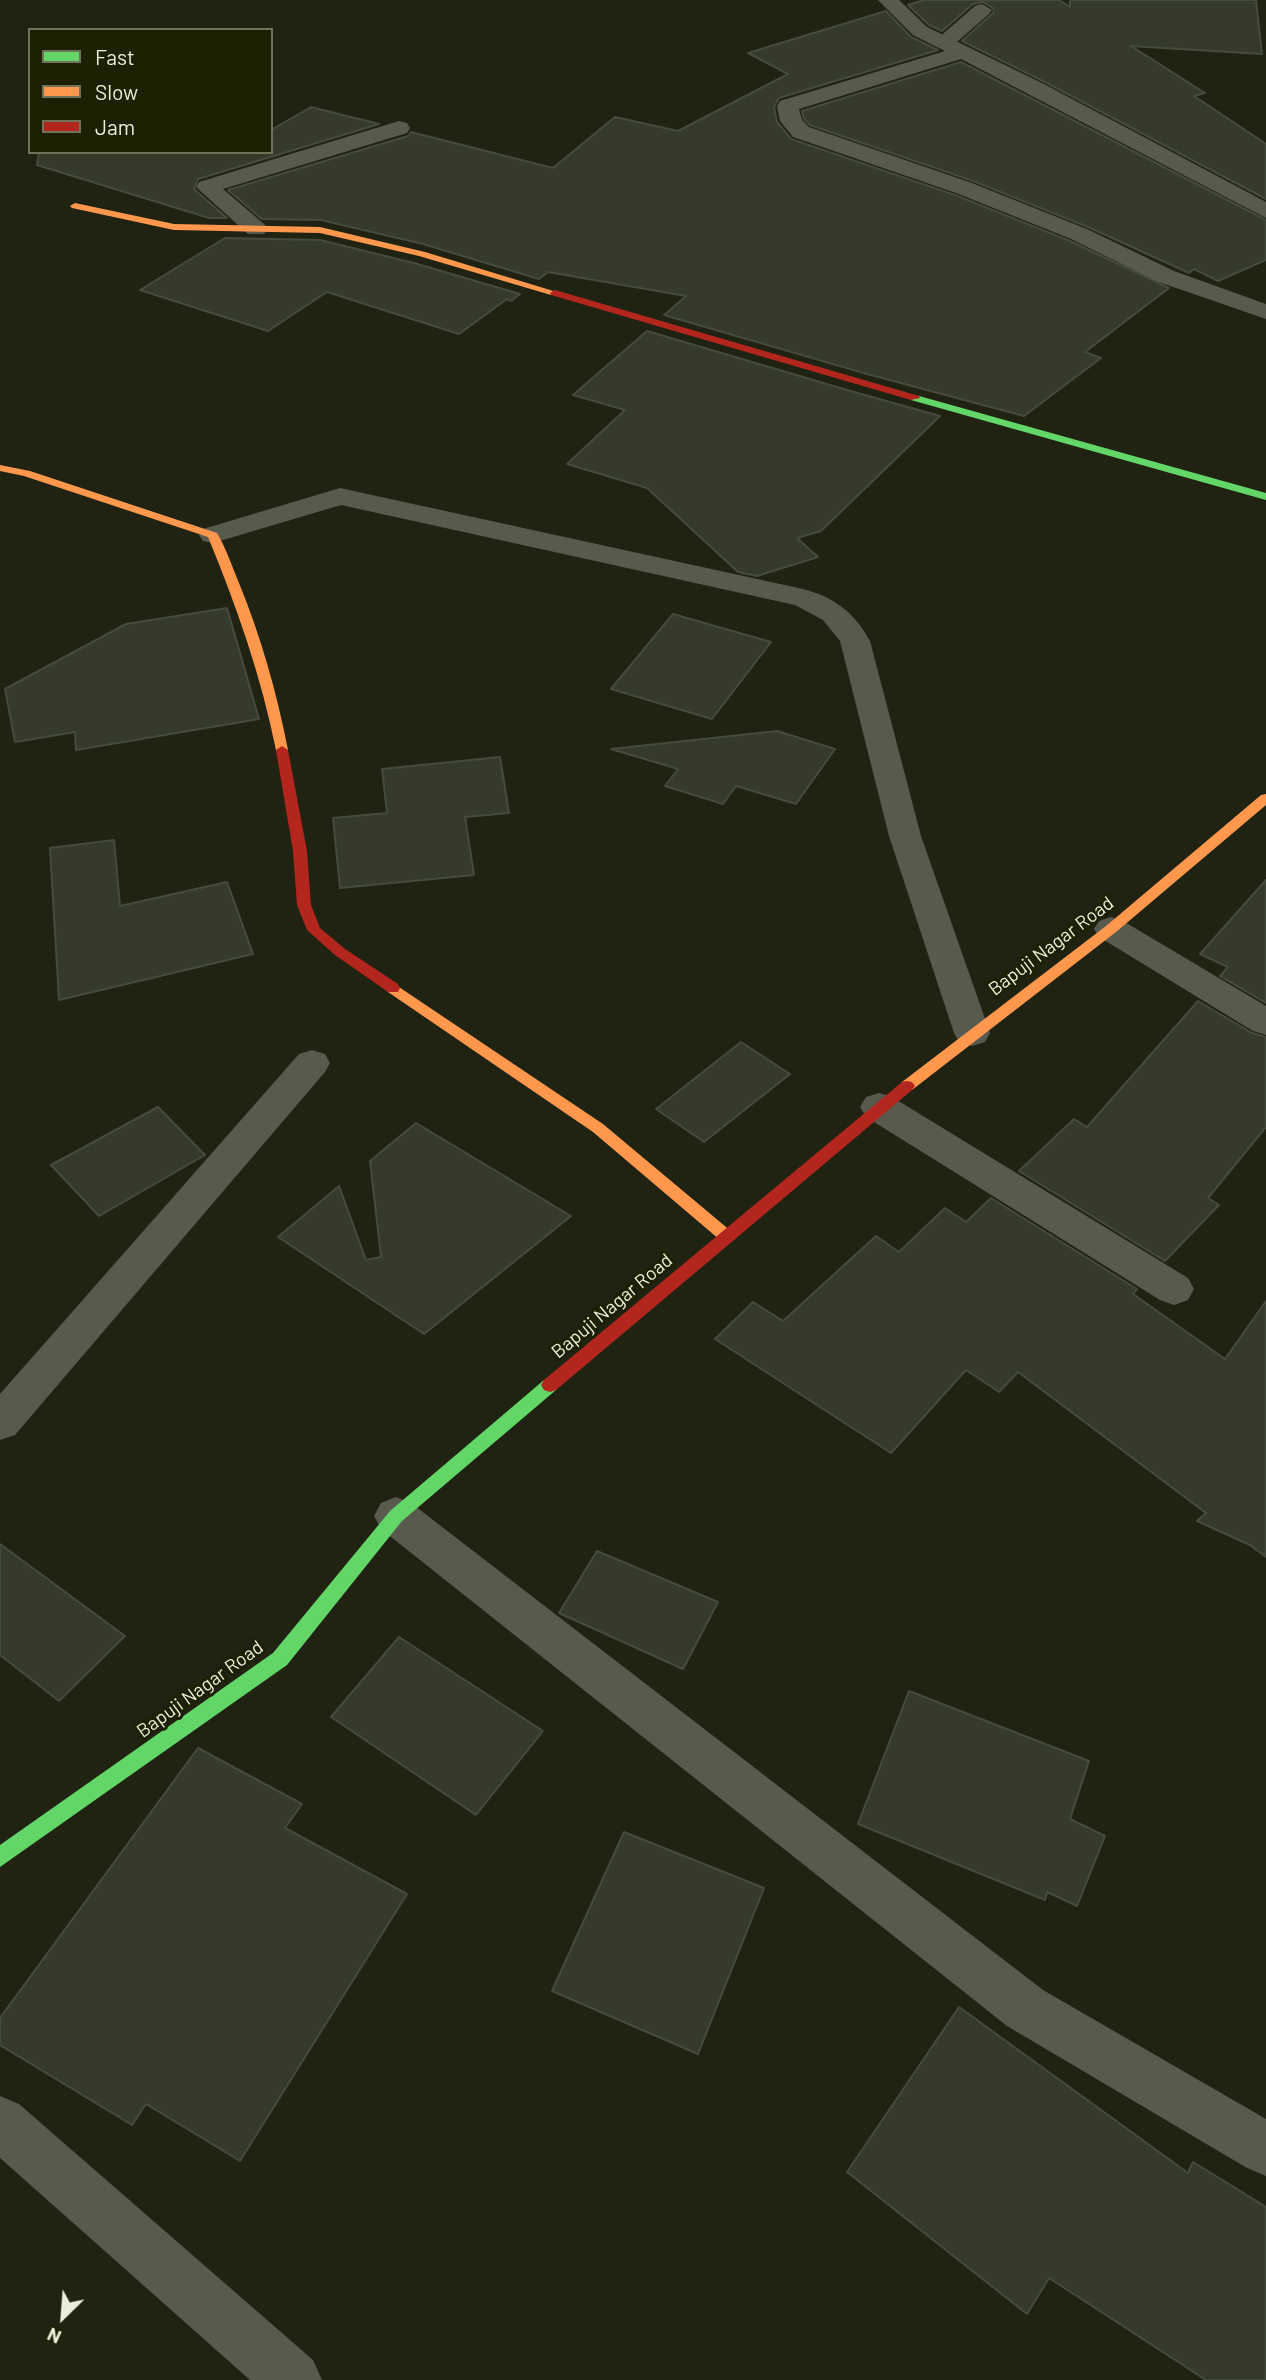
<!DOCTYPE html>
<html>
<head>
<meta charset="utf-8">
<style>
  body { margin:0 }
  #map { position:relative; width:1266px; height:2380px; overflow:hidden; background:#212312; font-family:Barlow,sans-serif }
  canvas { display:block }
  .legend { position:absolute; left:28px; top:28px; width:245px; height:126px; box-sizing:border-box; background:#1d2002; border:2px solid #707259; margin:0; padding:9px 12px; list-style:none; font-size:21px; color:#eceedc }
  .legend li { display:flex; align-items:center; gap:14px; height:35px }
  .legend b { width:35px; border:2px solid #707259 }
  .north { position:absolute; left:28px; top:2282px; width:70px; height:70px; -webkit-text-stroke:5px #1d2002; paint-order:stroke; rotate:205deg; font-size:19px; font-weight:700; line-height:28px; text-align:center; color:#eceedc }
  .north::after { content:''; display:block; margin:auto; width:24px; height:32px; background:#eceedc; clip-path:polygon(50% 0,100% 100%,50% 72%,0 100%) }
</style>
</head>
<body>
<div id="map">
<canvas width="1266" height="2380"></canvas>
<ul class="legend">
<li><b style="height:9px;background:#63d668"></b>Fast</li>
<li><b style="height:9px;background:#ff974d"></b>Slow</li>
<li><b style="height:9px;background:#b3261e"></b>Jam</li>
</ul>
<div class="north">N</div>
</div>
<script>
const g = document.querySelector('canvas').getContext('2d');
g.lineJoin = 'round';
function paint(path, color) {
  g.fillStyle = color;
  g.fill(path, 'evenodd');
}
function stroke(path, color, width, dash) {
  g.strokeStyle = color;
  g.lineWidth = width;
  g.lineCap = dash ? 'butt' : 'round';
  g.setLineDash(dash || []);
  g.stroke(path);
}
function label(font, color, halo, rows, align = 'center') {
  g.font = font + ' Barlow,sans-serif';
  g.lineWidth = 6;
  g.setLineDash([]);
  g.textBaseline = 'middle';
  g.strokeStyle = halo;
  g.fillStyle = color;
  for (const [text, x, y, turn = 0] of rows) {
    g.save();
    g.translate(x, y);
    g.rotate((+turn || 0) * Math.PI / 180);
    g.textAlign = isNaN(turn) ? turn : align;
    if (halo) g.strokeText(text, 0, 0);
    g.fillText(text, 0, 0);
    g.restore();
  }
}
const building = new Path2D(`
  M 924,0 L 1059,0 L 1070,7 L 1070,0 L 1256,0 L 1262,54 L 1131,46 L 1205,93 L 1194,96 L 1266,144 L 1266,199 L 1045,82 L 962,41 L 994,12 L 993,8 L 983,2 L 973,4 L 942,31 L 929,25 L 908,5 Z
  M 886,11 L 911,37 L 938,50 L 779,98 L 774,107 L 777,122 L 791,139 L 955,195 L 1070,241 L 1169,288 L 1085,352 L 1101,358 L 1024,416 L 867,374 L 664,315 L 686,296 L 548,272 L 539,279 L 423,244 L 321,220 L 262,219 L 228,190 L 408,136 L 411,132 L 553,168 L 615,117 L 678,131 L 788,74 L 748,53 Z
  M 961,62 L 1266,220 L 1266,260 L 1218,281 L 1194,269 L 1189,273 L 1088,227 L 973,181 L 810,125 L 804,119 L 802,111 Z
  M 311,107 L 379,124 L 198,179 L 194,189 L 227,218 L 209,218 L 37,165 L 39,152 L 271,152 L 271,130 Z
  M 225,238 L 320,240 L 414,263 L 520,294 L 511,301 L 507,299 L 459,334 L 327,292 L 268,331 L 140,290 Z
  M 647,331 L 847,390 L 940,416 L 821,531 L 797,538 L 818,557 L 757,576 L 738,572 L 647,488 L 567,464 L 625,410 L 573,395 Z
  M 227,608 L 259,719 L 76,750 L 75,732 L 15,742 L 5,689 L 126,624 Z
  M 673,614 L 771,642 L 712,719 L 611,689 Z
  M 777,731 L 835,749 L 796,804 L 736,786 L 723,804 L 665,786 L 678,769 L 611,749 Z
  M 500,757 L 509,813 L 465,817 L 474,875 L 340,888 L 333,818 L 387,813 L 382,769 Z
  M 114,840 L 120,906 L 227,882 L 253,954 L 59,1000 L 50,848 Z
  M 1266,880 L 1266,1003 L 1220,976 L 1228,967 L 1200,954 Z
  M 1198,1001 L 1252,1033 L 1266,1037 L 1266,1127 L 1208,1198 L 1219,1205 L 1165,1261 L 1019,1171 L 1074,1119 L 1087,1127 Z
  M 741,1042 L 790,1074 L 704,1142 L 656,1109 Z
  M 158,1107 L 205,1155 L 99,1216 L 51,1165 Z
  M 416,1123 L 571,1216 L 424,1334 L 278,1237 L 339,1186 L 366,1260 L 381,1257 L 370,1161 Z
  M 991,1198 L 1137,1289 L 1133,1294 L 1225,1359 L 1266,1301 L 1266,1557 L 1250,1545 L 1197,1521 L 1206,1513 L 1018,1372 L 999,1392 L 966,1370 L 891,1453 L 715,1339 L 753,1302 L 783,1321 L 876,1236 L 899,1252 L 945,1208 L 966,1222 Z
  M 0,1544 L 125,1636 L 59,1701 L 0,1655 Z
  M 597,1551 L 718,1602 L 683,1669 L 559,1613 Z
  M 399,1637 L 543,1731 L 476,1815 L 331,1717 Z
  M 909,1691 L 1089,1761 L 1070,1819 L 1105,1836 L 1077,1906 L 1047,1892 L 1045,1900 L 858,1824 Z
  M 198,1748 L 302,1804 L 285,1828 L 407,1894 L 240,2161 L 146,2104 L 132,2125 L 0,2045 L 0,2018 Z
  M 624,1832 L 764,1888 L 698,2054 L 552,1991 Z
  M 959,2007 L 1188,2173 L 1193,2162 L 1266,2207 L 1266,2380 L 1206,2380 L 1049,2278 L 1027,2314 L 847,2172 Z`);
paint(building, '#353a2d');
stroke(building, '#454b3d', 2);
paint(new Path2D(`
  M 982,4 L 992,10 L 989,14 L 951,47 L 937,47 L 934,43 L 937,39 L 975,6 Z`), '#585a4e');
paint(new Path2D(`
  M 878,0 L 899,0 L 927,27 L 1044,84 L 1266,202 L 1266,218 L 961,59 L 799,109 L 802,120 L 809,127 L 972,183 L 1087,229 L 1174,271 L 1266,304 L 1266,319 L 1156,281 L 1071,239 L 956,193 L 793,137 L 780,121 L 777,106 L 780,101 L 945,51 L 913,35 Z
  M 399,121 L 407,123 L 410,128 L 407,133 L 223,189 L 264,224 L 268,229 L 264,234 L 248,234 L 196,187 L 199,182 Z
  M 340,488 L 803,589 C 834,597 855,613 870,641 L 921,836 L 990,1033 L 985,1042 L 972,1046 L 959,1042 L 954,1033 L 889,836 L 840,641 L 823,620 L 795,605 L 341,505 L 213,543 L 203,541 L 199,535 L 203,529 Z
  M 1111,917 L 1123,921 L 1266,1006 L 1266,1035 L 1253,1031 L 1099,937 L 1094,929 L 1099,921 Z
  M 312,1050 L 325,1054 L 330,1063 L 325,1072 L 15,1435 L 0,1440 L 0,1394 L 299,1054 Z
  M 879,1093 L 892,1097 L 1188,1278 L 1194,1289 L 1188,1300 L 1174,1305 L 1160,1300 L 866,1117 L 860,1107 L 866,1097 Z
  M 396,1497 L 411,1503 L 1043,1990 L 1266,2119 L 1266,2176 L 1247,2168 L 1007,2026 L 381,1529 L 374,1516 L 381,1503 Z
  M 0,2096 L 19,2104 L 313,2360 L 322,2380 L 250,2380 L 0,2158 Z`), '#585a4e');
paint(new Path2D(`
  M 911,396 L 919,396 L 1266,493 L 1266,500 L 911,400 Z
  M 550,1378 L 556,1380 L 559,1385 L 556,1390 L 402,1521 L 287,1665 L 0,1867 L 0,1845 L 273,1653 L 390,1511 L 544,1380 Z`), '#63d668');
paint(new Path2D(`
  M 75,203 L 174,224 L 320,227 L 425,252 L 560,293 L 551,295 L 419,256 L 320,233 L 174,230 L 72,208 L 70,206 Z
  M 0,465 L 30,471 L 217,533 C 226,548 232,566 239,583 C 261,637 277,693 288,750 L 287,753 L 277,753 L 276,750 C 261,676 237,607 208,537 L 24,476 L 0,471 Z
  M 1266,794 L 1266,805 L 1116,932 L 912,1090 L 902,1090 L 899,1086 L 902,1082 L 1106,926 L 1261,795 Z
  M 393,983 L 603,1124 L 732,1232 L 734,1236 L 732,1240 L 720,1240 L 593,1132 L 388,992 L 386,988 L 388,984 Z`), '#ff974d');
paint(new Path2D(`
  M 555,290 L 919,396 L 920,398 L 911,400 L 551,295 L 550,293 Z
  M 282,746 L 288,750 L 307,851 L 311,905 L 320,928 L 345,949 L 398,984 L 400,988 L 398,992 L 388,992 L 335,955 L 307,930 L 297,905 L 293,851 L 276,750 Z
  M 907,1081 L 912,1082 L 915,1086 L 912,1090 L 556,1390 L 550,1392 L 544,1390 L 541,1385 L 544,1380 L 902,1082 Z`), '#b3261e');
label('19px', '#eceedc', '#1d2002', [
  ["Bapuji Nagar Road",1051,946,-37],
  ["Bapuji Nagar Road",612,1306,-40],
  ["Bapuji Nagar Road",200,1689,-36]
]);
</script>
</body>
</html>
